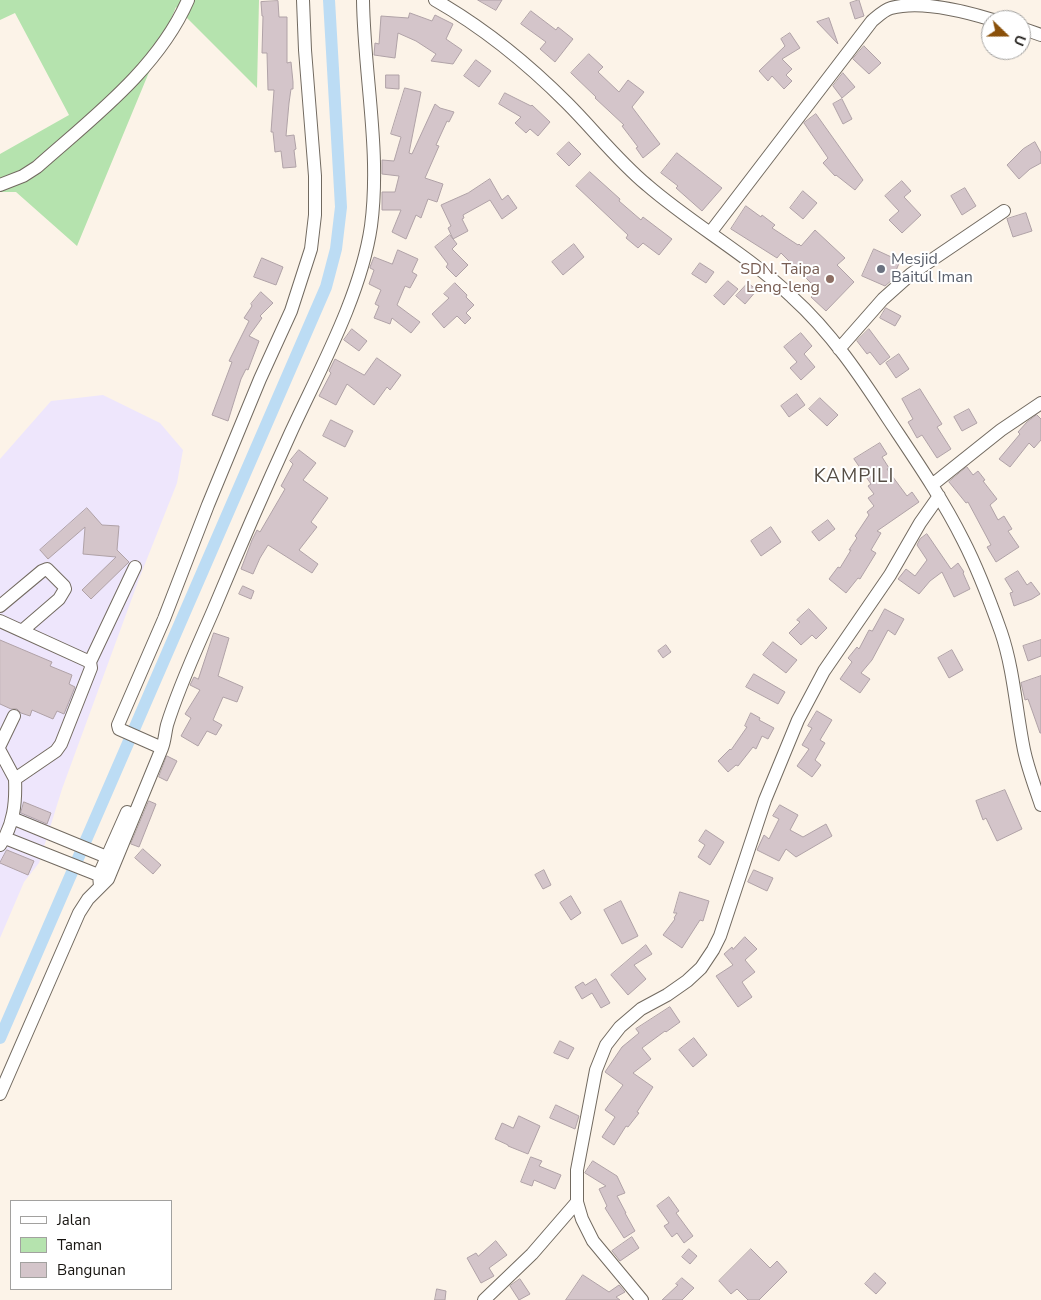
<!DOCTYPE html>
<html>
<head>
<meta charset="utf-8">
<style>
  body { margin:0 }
  #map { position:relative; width:1041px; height:1300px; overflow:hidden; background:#fcf3e8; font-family:"Nunito Sans",sans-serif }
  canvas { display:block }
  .legend { position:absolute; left:10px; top:1200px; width:162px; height:90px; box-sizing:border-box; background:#fff; border:1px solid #a2a19f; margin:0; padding:6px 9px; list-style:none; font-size:15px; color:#171410 }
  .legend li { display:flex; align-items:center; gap:10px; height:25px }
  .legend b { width:25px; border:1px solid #a2a19f }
  .north { position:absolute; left:981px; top:10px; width:50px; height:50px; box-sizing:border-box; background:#fff; border:1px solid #a2a19f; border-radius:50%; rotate:112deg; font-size:14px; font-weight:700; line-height:20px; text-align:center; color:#171410 }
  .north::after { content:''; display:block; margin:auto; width:18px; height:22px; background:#8a5009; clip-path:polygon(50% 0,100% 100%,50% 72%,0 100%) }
</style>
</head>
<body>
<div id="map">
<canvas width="1041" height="1300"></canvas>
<ul class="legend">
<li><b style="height:6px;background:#fff"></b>Jalan</li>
<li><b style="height:14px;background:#b5e3ae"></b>Taman</li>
<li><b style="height:14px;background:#d4c5ca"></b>Bangunan</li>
</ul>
<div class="north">U</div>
</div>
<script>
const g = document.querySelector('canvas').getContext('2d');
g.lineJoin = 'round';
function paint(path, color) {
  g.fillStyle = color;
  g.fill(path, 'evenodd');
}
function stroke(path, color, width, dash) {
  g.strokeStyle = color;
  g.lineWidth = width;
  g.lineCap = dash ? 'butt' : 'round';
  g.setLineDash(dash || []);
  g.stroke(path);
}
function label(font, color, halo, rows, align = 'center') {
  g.font = font + ' "Nunito Sans",sans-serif';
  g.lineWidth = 4;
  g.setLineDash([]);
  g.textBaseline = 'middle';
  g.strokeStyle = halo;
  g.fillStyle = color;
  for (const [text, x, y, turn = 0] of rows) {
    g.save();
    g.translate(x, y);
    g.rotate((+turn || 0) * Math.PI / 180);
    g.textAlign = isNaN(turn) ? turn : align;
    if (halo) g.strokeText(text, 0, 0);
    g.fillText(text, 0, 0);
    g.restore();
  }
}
paint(new Path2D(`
  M 103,395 L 160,423 L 183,450 L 177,483 L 139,579 L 62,789 L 39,863 L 24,882 L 0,938 L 0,459 L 51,401 Z`), '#eee6fc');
paint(new Path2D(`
  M 0,0 L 259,0 L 257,88 L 176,7 L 77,246 L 16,192 L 0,192 L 0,154 L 69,115 L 15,13 L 0,20 Z`), '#b5e3ae');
stroke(new Path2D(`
  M 0,1038 L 326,287 L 336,249 L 341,207 L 329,0`), '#bcdcf4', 12);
const building = new Path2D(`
  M 478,0 L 502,0 L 496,10 Z
  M 859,0 L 864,16 L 855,19 L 850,3 Z
  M 278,1 L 279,17 L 287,17 L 287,63 L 291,62 L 293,82 L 293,89 L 291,89 L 289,103 L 286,136 L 294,135 L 296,149 L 294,150 L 296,167 L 283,168 L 281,151 L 275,152 L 273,132 L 271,132 L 274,90 L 268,90 L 267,53 L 262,53 L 263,16 L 262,16 L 261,2 Z
  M 531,11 L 556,30 L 558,27 L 573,39 L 555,62 L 540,49 L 546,42 L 521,24 Z
  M 410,13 L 432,21 L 435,15 L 453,24 L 446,39 L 462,50 L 453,64 L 431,61 L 436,54 L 416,41 L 398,33 L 395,58 L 374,55 L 375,43 L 379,44 L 381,16 L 408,18 Z
  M 829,18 L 838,44 L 817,22 Z
  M 790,33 L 800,48 L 782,59 L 792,69 L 786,75 L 792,81 L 784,89 L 772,76 L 768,81 L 759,71 L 785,46 L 781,39 Z
  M 864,46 L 881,63 L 869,74 L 853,59 Z
  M 589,54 L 603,67 L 598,72 L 619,92 L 628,80 L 644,92 L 632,107 L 660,144 L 643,158 L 636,148 L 638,147 L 622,126 L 624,125 L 595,98 L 596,97 L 571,73 Z
  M 476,60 L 491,71 L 479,87 L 464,76 Z
  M 843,73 L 855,87 L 842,98 L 833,86 Z
  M 386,75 L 399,75 L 399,89 L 386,88 Z
  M 405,88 L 421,92 L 409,153 L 412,154 L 435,104 L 440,108 L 454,112 L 449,122 L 447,121 L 436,145 L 439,146 L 425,178 L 443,184 L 437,202 L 428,199 L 421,218 L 416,215 L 406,239 L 392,232 L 401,210 L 382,210 L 382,192 L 395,192 L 399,176 L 382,174 L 382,160 L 394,161 L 401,137 L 391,134 Z
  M 505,93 L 531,106 L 532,105 L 550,122 L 538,136 L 530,129 L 526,133 L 515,123 L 521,117 L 499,104 Z
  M 842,99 L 852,119 L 843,124 L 833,104 Z
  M 816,114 L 863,180 L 855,190 L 836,175 L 835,176 L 823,163 L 828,158 L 804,123 Z
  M 569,142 L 581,154 L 569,166 L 557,154 Z
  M 1035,142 L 1041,153 L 1041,163 L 1030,169 L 1019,179 L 1007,165 L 1023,149 Z
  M 677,153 L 722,188 L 702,211 L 676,188 L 678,186 L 661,173 Z
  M 590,172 L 620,199 L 619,201 L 641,220 L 643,217 L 672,239 L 659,255 L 643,243 L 638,248 L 626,238 L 628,235 L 576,186 Z
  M 490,179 L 502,200 L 508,195 L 517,208 L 502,219 L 490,200 L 463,215 L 464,218 L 462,219 L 468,231 L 453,239 L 448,228 L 451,226 L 441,205 L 468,193 Z
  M 902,181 L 911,191 L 904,197 L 921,215 L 902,233 L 889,220 L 899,211 L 885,196 Z
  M 965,188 L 976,206 L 962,215 L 951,196 Z
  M 803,191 L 817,203 L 803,219 L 790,208 Z
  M 746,206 L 761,217 L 762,215 L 775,225 L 772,228 L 798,245 L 799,244 L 801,246 L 815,230 L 845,258 L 837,265 L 854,282 L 826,311 L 811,297 L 818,290 L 781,253 L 777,258 L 731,229 Z
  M 1026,213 L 1032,231 L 1013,237 L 1007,219 Z
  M 450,235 L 457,244 L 452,249 L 468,265 L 456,277 L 446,267 L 448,264 L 435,247 Z
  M 574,244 L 584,257 L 563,275 L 552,262 Z
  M 874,249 L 900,261 L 892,280 L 885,286 L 862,276 Z
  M 398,250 L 418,259 L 412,272 L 417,275 L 410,288 L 405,286 L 397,305 L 420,322 L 411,333 L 392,318 L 390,324 L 374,318 L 379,306 L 375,304 L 381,290 L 369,284 L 374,270 L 370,268 L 370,267 L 374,257 L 392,264 Z
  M 262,258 L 283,267 L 276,285 L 254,277 Z
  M 700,263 L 714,272 L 706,283 L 692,274 Z
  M 728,281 L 738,289 L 724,305 L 714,296 Z
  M 455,283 L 467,295 L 466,297 L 474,305 L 466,313 L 471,318 L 465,324 L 457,316 L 444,328 L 432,314 L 449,298 L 444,294 Z
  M 748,283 L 757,290 L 745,304 L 736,296 Z
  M 261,292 L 273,303 L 260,316 L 262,318 L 249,336 L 259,341 L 248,370 L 246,369 L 241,379 L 228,421 L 212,415 L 232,362 L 229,361 L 249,321 L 244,318 L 252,306 L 251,304 Z
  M 886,308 L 901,316 L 895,326 L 880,318 Z
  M 352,329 L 367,341 L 359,351 L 344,340 Z
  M 869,329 L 890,357 L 880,365 L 870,352 L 867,354 L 857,341 Z
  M 801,333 L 812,346 L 804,354 L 815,367 L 801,380 L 790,368 L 797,362 L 784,347 Z
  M 899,354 L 909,369 L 896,378 L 886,363 Z
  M 377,358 L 401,375 L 390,390 L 387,387 L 374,405 L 347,384 L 336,405 L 319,396 L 331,373 L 329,371 L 335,359 L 364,375 Z
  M 920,389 L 942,424 L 937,427 L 951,449 L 937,458 L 922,435 L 917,438 L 908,422 L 913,419 L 902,399 Z
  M 797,394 L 805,405 L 789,417 L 781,406 Z
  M 820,398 L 838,415 L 827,426 L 809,409 Z
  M 969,409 L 977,423 L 962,431 L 954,417 Z
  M 1037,415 L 1041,419 L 1041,440 L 1034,448 L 1029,443 L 1010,467 L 999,459 L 1020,434 L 1018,432 L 1027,422 Z
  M 331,420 L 353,431 L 345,447 L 323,436 Z
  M 880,443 L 887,454 L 882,457 L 889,468 L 887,469 L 907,496 L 912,492 L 919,502 L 877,531 L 881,533 L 871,550 L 876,553 L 860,579 L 858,578 L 846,593 L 829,579 L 838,567 L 840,568 L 851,550 L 849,550 L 857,538 L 855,536 L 869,515 L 867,512 L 874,506 L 868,498 L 874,494 L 868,486 L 871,484 L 854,459 Z
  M 299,450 L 316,463 L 303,480 L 328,498 L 311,522 L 317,527 L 299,550 L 318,564 L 312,573 L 268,545 L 260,558 L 253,574 L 241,569 L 252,540 L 257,530 L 260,532 L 285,489 L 281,486 L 293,464 L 290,461 Z
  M 967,467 L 973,475 L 978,471 L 985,480 L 983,481 L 997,499 L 990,505 L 998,520 L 1004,516 L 1012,529 L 1008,531 L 1019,547 L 996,562 L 987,547 L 991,545 L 968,502 L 966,503 L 949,482 Z
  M 87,508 L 102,525 L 119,526 L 117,550 L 129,562 L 91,599 L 82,590 L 116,557 L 83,554 L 85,527 L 48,559 L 40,550 Z
  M 828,520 L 835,529 L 819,541 L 812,532 Z
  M 771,527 L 781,542 L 761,556 L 751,541 Z
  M 927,534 L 951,569 L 958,563 L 964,572 L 963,573 L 970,589 L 954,597 L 942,572 L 930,581 L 919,594 L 898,579 L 906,569 L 915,576 L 927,560 L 917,545 L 920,539 Z
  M 1018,571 L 1027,585 L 1031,582 L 1040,594 L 1032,599 L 1014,606 L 1010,593 L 1013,592 L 1005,579 Z
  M 243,586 L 254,591 L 251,599 L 239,594 Z
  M 809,609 L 827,628 L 816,639 L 812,635 L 801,645 L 789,633 L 800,622 L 797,620 Z
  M 885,609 L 904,619 L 895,635 L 888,630 L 872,660 L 861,673 L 870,679 L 860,693 L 840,679 L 852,662 L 848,658 L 857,647 L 859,649 L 869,630 L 872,631 Z
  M 214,633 L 229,638 L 218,676 L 243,687 L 237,702 L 223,697 L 213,720 L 222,725 L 216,735 L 207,731 L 198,746 L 181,736 L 191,718 L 185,714 L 200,690 L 190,685 L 194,677 L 198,679 Z
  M 0,640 L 52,662 L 50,666 L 72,675 L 69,684 L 75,687 L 64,714 L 57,711 L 53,719 L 32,710 L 30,716 L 21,713 L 17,709 L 11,709 L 0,704 Z
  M 1041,640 L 1041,656 L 1028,661 L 1023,646 Z
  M 773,642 L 797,660 L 786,673 L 763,655 Z
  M 666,645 L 671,652 L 663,658 L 658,651 Z
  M 952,650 L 963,670 L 949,678 L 938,658 Z
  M 754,674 L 785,692 L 778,704 L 746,687 Z
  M 1041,676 L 1041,733 L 1040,733 L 1028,699 L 1025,700 L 1021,683 Z
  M 817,711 L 832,720 L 820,740 L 825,743 L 815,760 L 821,765 L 812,777 L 797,766 L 809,749 L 802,745 L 812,728 L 808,726 Z
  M 751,713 L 760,718 L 759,720 L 774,728 L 768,739 L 762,736 L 756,749 L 753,747 L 738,766 L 736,765 L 728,772 L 718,761 L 730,749 L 731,750 L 747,727 L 745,726 Z
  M 167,756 L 177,761 L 167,781 L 159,777 Z
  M 1005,790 L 1022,829 L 997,841 L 986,818 L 983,820 L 976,801 Z
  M 149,801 L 156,804 L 139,847 L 131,844 Z
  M 24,802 L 51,813 L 47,824 L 21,813 Z
  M 780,805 L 798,815 L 790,830 L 803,837 L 826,824 L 832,836 L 796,857 L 786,849 L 779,861 L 757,850 L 764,835 L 769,839 L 779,819 L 773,816 Z
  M 706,830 L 724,842 L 710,865 L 698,857 L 705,845 L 699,841 Z
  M 143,849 L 161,865 L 153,874 L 135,858 Z
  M 7,850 L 34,861 L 28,875 L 0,863 Z
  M 544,870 L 551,885 L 543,889 L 535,875 Z
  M 754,870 L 773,878 L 767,891 L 748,882 Z
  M 680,892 L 709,901 L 703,921 L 700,920 L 682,948 L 663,935 L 675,919 L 674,918 L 677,913 L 674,913 Z
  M 571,896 L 581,913 L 571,920 L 560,903 Z
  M 621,901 L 638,936 L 622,944 L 604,910 Z
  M 745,937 L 757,949 L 745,960 L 755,972 L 742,982 L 752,997 L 738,1007 L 716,976 L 733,965 L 724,954 L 732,947 L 733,949 Z
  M 646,945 L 652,954 L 634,965 L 646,979 L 628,995 L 611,975 Z
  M 596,979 L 610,1003 L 601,1008 L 592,993 L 582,999 L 575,987 L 583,982 L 585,985 Z
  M 670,1007 L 680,1022 L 666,1032 L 665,1031 L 642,1048 L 651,1059 L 633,1073 L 653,1087 L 637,1112 L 639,1113 L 628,1127 L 626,1126 L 614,1145 L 602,1137 L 615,1117 L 605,1110 L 623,1085 L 605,1072 L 622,1047 L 639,1033 L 636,1029 Z
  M 694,1038 L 707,1055 L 693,1067 L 679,1050 Z
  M 560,1041 L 574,1048 L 568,1059 L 554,1053 Z
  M 556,1105 L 579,1116 L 575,1129 L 550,1118 Z
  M 519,1116 L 540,1126 L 528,1154 L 508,1146 L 508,1145 L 495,1139 L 502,1123 L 513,1128 Z
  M 531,1157 L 542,1161 L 539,1166 L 561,1175 L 555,1189 L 534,1180 L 532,1186 L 521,1182 Z
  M 593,1161 L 617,1176 L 625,1193 L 617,1196 L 626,1213 L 625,1213 L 635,1231 L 624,1238 L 605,1208 L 607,1206 L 599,1189 L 606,1186 L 585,1173 Z
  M 669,1197 L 679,1211 L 676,1213 L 693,1236 L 684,1243 L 677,1233 L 672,1237 L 664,1226 L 669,1223 L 657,1206 Z
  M 632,1237 L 639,1248 L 620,1261 L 612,1251 Z
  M 496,1241 L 507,1255 L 489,1268 L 494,1276 L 481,1283 L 467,1258 L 476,1253 L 478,1256 Z
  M 689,1249 L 697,1256 L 690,1264 L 682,1257 Z
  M 751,1249 L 770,1268 L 777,1261 L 787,1272 L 759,1300 L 748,1300 L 737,1289 L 731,1294 L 719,1281 Z
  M 875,1273 L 886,1283 L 876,1294 L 865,1284 Z
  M 583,1275 L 609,1292 L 619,1285 L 625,1292 L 616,1297 L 620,1300 L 566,1300 Z
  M 682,1278 L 694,1288 L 682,1300 L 662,1300 L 678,1285 L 676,1284 Z
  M 520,1279 L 530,1294 L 519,1300 L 510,1286 Z
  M 437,1289 L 446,1291 L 445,1300 L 435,1300 Z`);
paint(building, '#d4c5ca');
stroke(building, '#b0a2a7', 1);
const minor = new Path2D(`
  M 435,0 C 484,28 527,63 567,103 C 594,130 618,161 647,185 C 693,225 748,255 792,297 C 831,332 861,377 889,420 C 915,459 942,498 963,540 C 978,569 990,601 1001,632 C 1014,670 1016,711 1024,750 C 1028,769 1035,787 1041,805
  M 1021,28 L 1041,35
  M 0,185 L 23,176 L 37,167 C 92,118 158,69 188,0
  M 710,233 L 872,21 C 878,16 884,10 891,8 C 920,0 964,11 993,20
  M 839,349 L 883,299 L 911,274 L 1004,211
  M 932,485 L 1001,430 L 1041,403
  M 0,606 L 42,571 L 47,569 L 64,586 L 65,589 L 59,599 L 23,630
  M 0,621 L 90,662
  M 0,745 L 14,716
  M 162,748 L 119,729 L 118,725 L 164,619 L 208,505 L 260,379 L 291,311 L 311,249 L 315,215 L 315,176 L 305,50 L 303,0
  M 0,751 L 15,779
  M 12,818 L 114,860
  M 5,838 L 106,878
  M 0,845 C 14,825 16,802 15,779 L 56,751 L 61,744 L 91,668 L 90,662 L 135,567
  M 100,886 L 99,875 L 127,812
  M 0,1094 L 79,913 L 88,899 L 108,879 L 162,748 C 165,740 165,733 167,725 C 179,686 197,648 213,611 C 238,551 264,491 291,432 C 320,369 361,295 371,226 C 381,151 364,75 363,0
  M 484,1300 L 532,1254 L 577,1202
  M 642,1300 L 593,1241 L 582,1219 L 577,1202 L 577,1170 L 596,1070 L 606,1045 L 620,1027 L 641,1009 L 667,995 L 687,981 L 701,968 L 713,950 L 720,936 L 765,800 L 798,720 L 824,671 L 890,575 L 920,523 L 939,496`);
stroke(minor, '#726a60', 14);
stroke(minor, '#fff', 12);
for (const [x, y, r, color] of [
  [881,269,5,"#6b7280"],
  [830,279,5,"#8d6e63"]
]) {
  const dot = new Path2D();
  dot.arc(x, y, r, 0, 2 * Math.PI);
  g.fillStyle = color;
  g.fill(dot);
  stroke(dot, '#fff', 2);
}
label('16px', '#5b616d', '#fff', [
  ["Mesjid",891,260],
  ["Baitul Iman",891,278]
], 'left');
label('16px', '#785e54', '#fff', [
  ["SDN. Taipa",820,270],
  ["Leng-leng",820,288]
], 'right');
g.letterSpacing = '1px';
label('19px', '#554d44', '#fff', [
  ["KAMPILI",854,477]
]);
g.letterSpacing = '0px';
</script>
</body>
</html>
